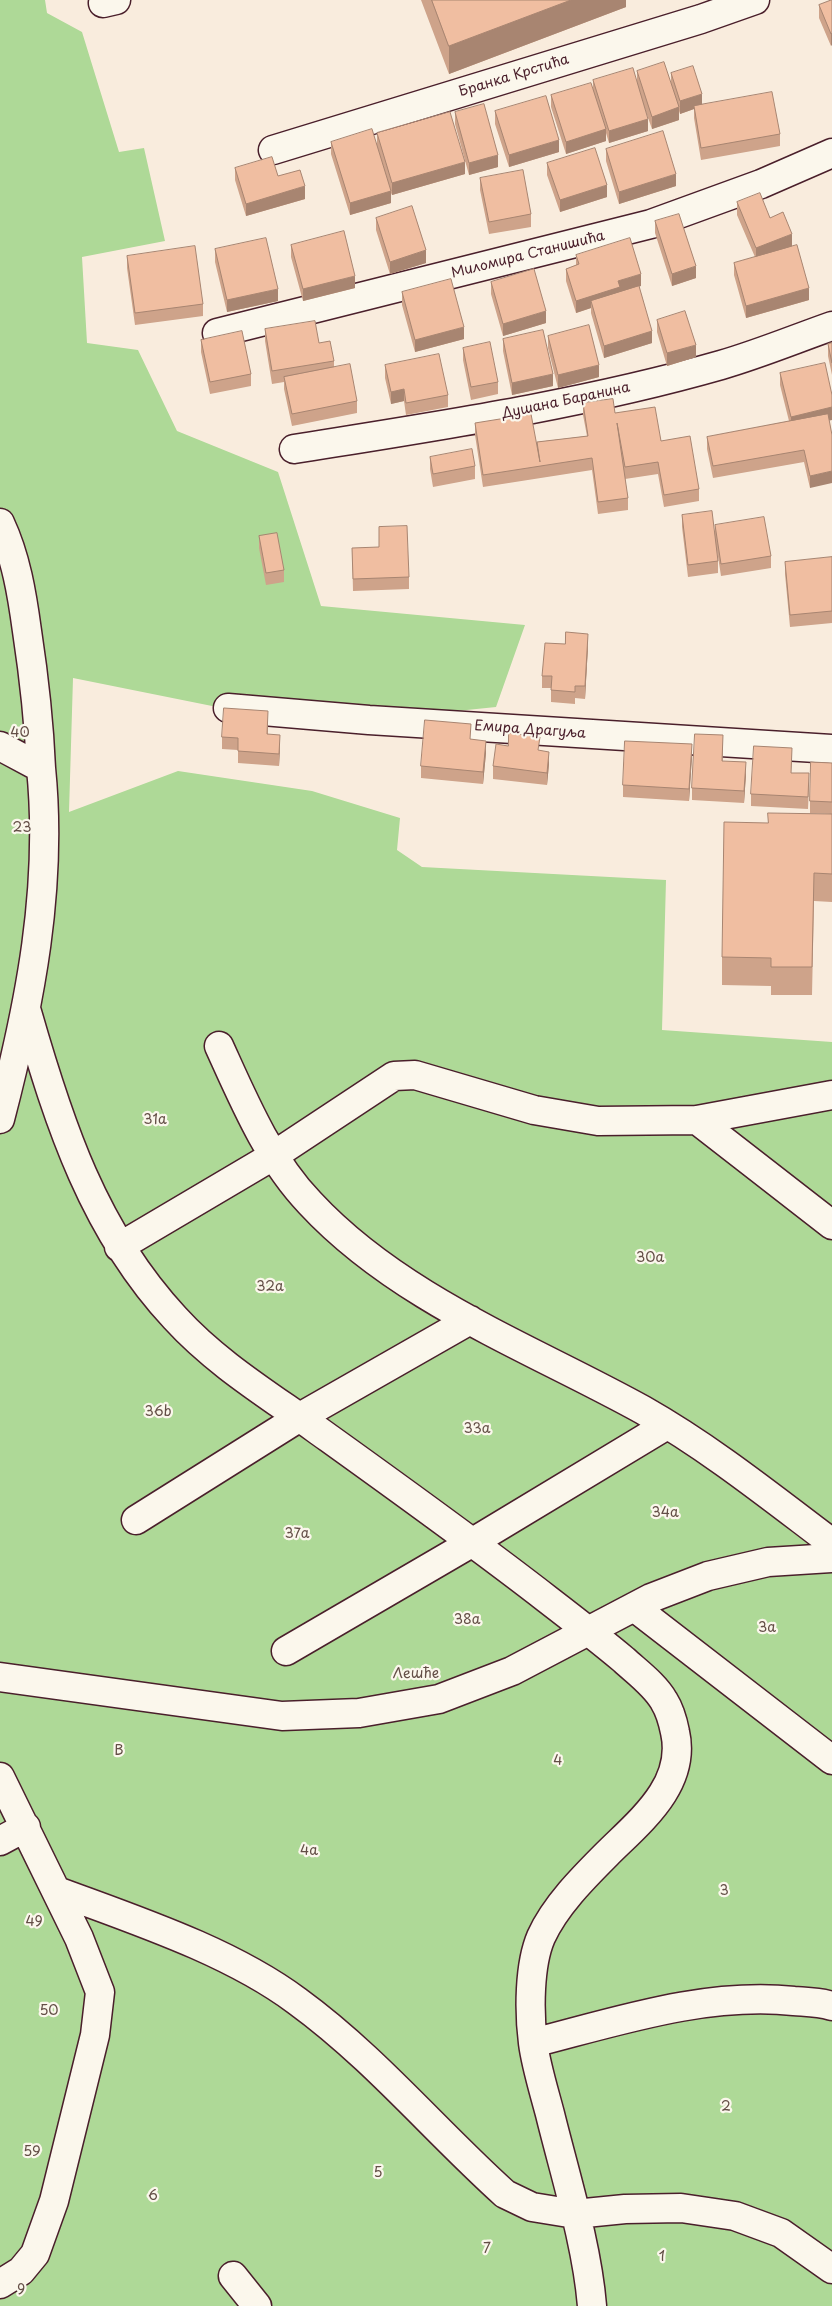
<!DOCTYPE html>
<html>
<head>
<meta charset="utf-8">
<style>
  body { margin:0 }
  canvas { display:block; background:#f9ecdd }
</style>
</head>
<body>
<canvas width="832" height="2306"></canvas>
<script>
const g = document.querySelector('canvas').getContext('2d');
g.lineJoin = 'round';
function paint(path, color) {
  g.fillStyle = color;
  g.fill(path, 'evenodd');
}
function stroke(path, color, width, dash) {
  g.strokeStyle = color;
  g.lineWidth = width;
  g.lineCap = dash ? 'butt' : 'round';
  g.setLineDash(dash || []);
  g.stroke(path);
}
function label(font, color, halo, rows, align = 'center') {
  g.font = font + ' "Playpen Sans",sans-serif';
  g.lineWidth = 4.5;
  g.setLineDash([]);
  g.textBaseline = 'middle';
  g.strokeStyle = halo;
  g.fillStyle = color;
  for (const [text, x, y, turn = 0] of rows) {
    g.save();
    g.translate(x, y);
    g.rotate((+turn || 0) * Math.PI / 180);
    g.textAlign = isNaN(turn) ? turn : align;
    if (halo) g.strokeText(text, 0, 0);
    g.fillText(text, 0, 0);
    g.restore();
  }
}
paint(new Path2D(`
  M 0,0 L 45,0 L 47,13 L 82,32 L 119,152 L 144,148 L 165,241 L 82,257 L 87,343 L 138,350 L 177,431 L 278,472 L 321,606 L 525,625 L 496,707 L 369,720 L 222,708 L 73,678 L 69,812 L 178,771 L 312,791 L 400,818 L 397,850 L 422,867 L 666,880 L 662,1030 L 832,1042 L 832,2306 L 0,2306 Z`), '#aed997');
const minor = new Path2D(`
  M 103,3 L 116,0
  M 273,150 L 701,19 L 755,0
  M 217,333 L 651,224 L 761,184 L 832,153
  M 294,449 C 437,426 581,405 721,365 C 759,354 795,339 832,326
  M 0,523 C 16,557 22,594 27,631 C 34,677 39,722 41,768
  M 228,708 L 369,720 L 832,749
  M 0,746 L 41,768 C 53,887 30,1004 0,1119
  M 27,1012 C 59,1124 94,1231 175,1318 C 216,1363 267,1394 316,1429 C 394,1485 471,1540 547,1599 C 573,1619 599,1639 624,1660 C 637,1672 655,1685 664,1701 C 669,1709 673,1722 675,1732 C 687,1785 639,1822 607,1854 C 583,1878 555,1906 541,1937 C 529,1965 529,2012 533,2043 C 536,2066 544,2091 550,2114 C 565,2175 587,2244 592,2306
  M 219,1046 C 244,1101 268,1159 310,1203 C 399,1299 531,1348 643,1410 C 710,1448 771,1497 832,1543
  M 697,1120 L 832,1225
  M 119,1247 L 273,1156 L 394,1076 L 415,1075 L 534,1110 L 598,1121 L 697,1120 L 832,1095
  M 136,1520 L 300,1417 L 470,1320
  M 634,1607 L 832,1760
  M 286,1651 L 473,1542 L 667,1425
  M 0,1677 L 282,1716 L 359,1713 L 439,1699 L 512,1671 L 651,1598 L 708,1576 L 768,1562 L 832,1558
  M 0,1777 L 79,1938 L 100,1992 L 95,2035 L 54,2201 L 35,2254 L 21,2271 L 0,2284
  M 0,1841 L 26,1827
  M 57,1891 C 135,1920 230,1951 297,2001 C 374,2057 435,2131 505,2194 L 532,2207 L 575,2214 L 625,2209 L 681,2208 L 735,2216 L 781,2233 L 832,2269
  M 533,2043 C 619,2021 705,1992 794,2001 C 807,2002 820,2002 832,2006
  M 233,2276 L 257,2306`);
stroke(minor, '#4a1f2b', 31);
stroke(minor, '#fbf7ec', 28);
paint(new Path2D(`
  M 421,0 L 626,0 L 626,7 L 449,74 Z
  M 832,0 L 831,46 L 819,18 L 819,5 Z
  M 637,71 L 671,84 L 671,73 L 702,104 L 780,134 L 780,146 L 701,160 L 694,118 L 694,109 L 680,114 L 679,111 L 679,120 L 652,129 L 641,98 L 648,131 L 609,143 L 606,133 L 606,141 L 566,154 L 551,107 L 551,95 L 593,90 L 593,80 L 637,82 Z
  M 495,111 L 559,152 L 509,167 L 495,124 Z
  M 455,112 L 498,167 L 469,175 L 455,124 Z
  M 377,133 L 465,174 L 392,195 L 391,193 L 391,203 L 350,215 L 331,154 L 331,142 L 377,143 Z
  M 606,149 L 676,186 L 619,204 L 606,161 Z
  M 547,163 L 607,197 L 560,212 L 547,175 Z
  M 235,168 L 278,176 L 305,199 L 246,216 L 235,180 Z
  M 480,178 L 531,214 L 531,227 L 489,234 L 480,190 Z
  M 737,202 L 770,218 L 792,246 L 809,300 L 746,318 L 734,275 L 734,263 L 755,257 L 737,215 Z
  M 376,218 L 426,263 L 390,274 L 376,230 Z
  M 655,221 L 696,278 L 672,286 L 655,233 Z
  M 291,245 L 355,288 L 303,301 L 291,257 Z
  M 215,249 L 278,301 L 227,312 L 215,262 Z
  M 576,255 L 641,286 L 639,286 L 652,343 L 604,358 L 591,313 L 591,308 L 576,313 L 566,281 L 566,269 L 576,265 Z
  M 127,256 L 203,304 L 203,316 L 135,325 L 127,268 Z
  M 491,282 L 546,323 L 503,336 L 491,294 Z
  M 402,292 L 464,339 L 415,352 L 402,305 Z
  M 657,320 L 696,357 L 667,366 L 657,332 Z
  M 265,329 L 319,343 L 334,361 L 334,367 L 357,401 L 357,413 L 292,426 L 284,389 L 284,382 L 272,384 L 265,341 Z
  M 548,336 L 599,377 L 558,388 L 548,348 Z
  M 503,339 L 553,386 L 512,395 L 503,351 Z
  M 201,340 L 251,374 L 251,386 L 210,394 L 201,352 Z
  M 832,343 L 832,375 L 828,356 L 828,344 Z
  M 463,348 L 498,382 L 498,394 L 471,400 L 463,360 Z
  M 385,365 L 448,395 L 448,407 L 406,415 L 404,401 L 391,404 L 385,378 Z
  M 780,373 L 832,395 L 832,420 L 829,420 L 810,488 L 804,462 L 713,478 L 707,449 L 707,437 L 789,421 L 780,385 Z
  M 583,403 L 615,413 L 661,441 L 699,489 L 699,501 L 664,507 L 658,474 L 625,479 L 628,498 L 628,510 L 598,514 L 592,470 L 483,487 L 475,435 L 475,423 L 537,449 L 537,442 L 587,436 L 583,415 Z
  M 430,457 L 475,466 L 475,479 L 433,487 L 430,469 Z
  M 682,515 L 715,533 L 715,525 L 771,556 L 771,568 L 721,576 L 717,550 L 718,561 L 718,573 L 688,577 L 682,527 Z
  M 259,536 L 284,570 L 284,582 L 266,585 L 259,548 Z
  M 352,548 L 409,577 L 409,589 L 353,591 Z
  M 832,557 L 832,623 L 790,627 L 785,574 L 785,562 Z
  M 588,646 L 585,699 L 575,698 L 575,704 L 551,702 L 551,688 L 542,688 L 542,676 Z
  M 268,723 L 268,734 L 280,747 L 279,766 L 238,763 L 238,750 L 222,749 L 222,737 Z
  M 470,739 L 486,753 L 483,784 L 421,778 L 421,766 Z
  M 723,748 L 722,761 L 746,774 L 744,803 L 692,800 L 692,788 Z
  M 540,751 L 549,764 L 547,785 L 493,779 L 493,766 Z
  M 692,756 L 689,801 L 623,797 L 623,785 Z
  M 792,760 L 791,773 L 809,786 L 808,809 L 751,806 L 751,794 Z
  M 832,763 L 832,814 L 810,813 L 810,801 Z
  M 832,814 L 832,902 L 814,901 L 812,995 L 771,995 L 771,986 L 722,985 L 722,957 L 768,823 Z`), '#cea38a');
paint(new Path2D(`
  M 571,0 L 626,0 L 626,7 L 449,74 L 449,46 Z
  M 832,33 L 832,45 L 831,46 L 831,34 Z
  M 702,94 L 702,106 L 694,106 L 694,109 L 680,114 L 680,101 Z
  M 679,107 L 679,120 L 652,129 L 652,117 Z
  M 648,119 L 648,131 L 609,143 L 609,131 Z
  M 606,129 L 606,141 L 566,154 L 566,142 Z
  M 559,140 L 559,152 L 509,167 L 509,155 Z
  M 498,155 L 498,167 L 469,175 L 469,163 Z
  M 465,162 L 465,174 L 392,195 L 392,183 Z
  M 676,174 L 676,186 L 619,204 L 619,192 Z
  M 607,185 L 607,197 L 560,212 L 560,200 Z
  M 305,186 L 305,199 L 246,216 L 246,204 Z
  M 391,191 L 391,203 L 350,215 L 350,203 Z
  M 792,234 L 792,246 L 756,261 L 756,248 Z
  M 426,250 L 426,263 L 390,274 L 390,262 Z
  M 696,266 L 696,278 L 672,286 L 672,274 Z
  M 641,274 L 641,286 L 591,301 L 591,308 L 576,313 L 576,301 L 618,281 Z
  M 355,276 L 355,288 L 303,301 L 303,289 Z
  M 809,288 L 809,300 L 746,318 L 746,306 Z
  M 278,289 L 278,301 L 227,312 L 227,300 Z
  M 546,311 L 546,323 L 503,336 L 503,324 Z
  M 464,327 L 464,339 L 415,352 L 415,340 Z
  M 652,331 L 652,343 L 604,358 L 604,346 Z
  M 696,345 L 696,357 L 667,366 L 667,353 Z
  M 599,365 L 599,377 L 558,388 L 558,375 Z
  M 553,374 L 553,386 L 512,395 L 512,383 Z
  M 404,389 L 404,401 L 391,404 L 391,392 Z
  M 832,407 L 832,420 L 791,429 L 791,417 Z
  M 832,471 L 832,483 L 810,488 L 810,476 Z
  M 588,634 L 588,646 L 585,699 L 585,686 Z
  M 280,735 L 280,747 L 279,766 L 279,754 Z
  M 723,735 L 723,748 L 722,773 L 722,761 Z
  M 486,741 L 486,753 L 483,784 L 483,772 Z
  M 692,744 L 692,756 L 689,801 L 689,789 Z
  M 549,752 L 549,764 L 547,785 L 547,773 Z
  M 746,762 L 746,774 L 744,803 L 744,791 Z`), '#a88571');
const building = new Path2D(`
  M 432,0 L 571,0 L 449,46 Z
  M 832,0 L 832,33 L 831,34 L 819,5 Z
  M 664,62 L 679,107 L 652,117 L 637,71 Z
  M 693,66 L 702,94 L 680,101 L 671,73 Z
  M 633,68 L 648,119 L 609,131 L 593,80 Z
  M 591,83 L 606,129 L 566,142 L 551,95 Z
  M 772,92 L 780,134 L 701,148 L 694,106 Z
  M 546,96 L 559,140 L 509,155 L 495,111 Z
  M 484,104 L 498,155 L 469,163 L 455,112 Z
  M 450,112 L 465,162 L 392,183 L 377,133 Z
  M 372,129 L 391,191 L 350,203 L 331,142 Z
  M 663,131 L 676,174 L 619,192 L 606,149 Z
  M 595,148 L 607,185 L 560,200 L 547,163 Z
  M 272,157 L 278,176 L 300,170 L 305,186 L 246,204 L 235,168 Z
  M 523,170 L 531,214 L 489,222 L 480,178 Z
  M 760,193 L 770,218 L 783,212 L 792,234 L 756,248 L 737,202 Z
  M 412,206 L 426,250 L 390,262 L 376,218 Z
  M 679,214 L 696,266 L 672,274 L 655,221 Z
  M 344,231 L 355,276 L 303,289 L 291,245 Z
  M 266,238 L 278,289 L 227,300 L 215,249 Z
  M 630,238 L 641,274 L 618,281 L 620,287 L 576,301 L 566,269 L 579,264 L 576,255 Z
  M 797,245 L 809,288 L 746,306 L 734,263 Z
  M 195,246 L 203,304 L 135,313 L 127,256 Z
  M 534,269 L 546,311 L 503,324 L 491,282 Z
  M 451,279 L 464,327 L 415,340 L 402,292 Z
  M 639,286 L 652,331 L 604,346 L 591,301 Z
  M 685,311 L 696,345 L 667,353 L 657,320 Z
  M 315,321 L 319,343 L 330,341 L 334,361 L 272,371 L 265,329 Z
  M 589,325 L 599,365 L 558,375 L 548,336 Z
  M 543,330 L 553,374 L 512,383 L 503,339 Z
  M 242,331 L 251,374 L 210,382 L 201,340 Z
  M 490,342 L 498,382 L 471,387 L 463,348 Z
  M 832,343 L 832,363 L 828,344 Z
  M 439,354 L 448,395 L 406,403 L 404,389 L 391,392 L 385,365 Z
  M 825,363 L 832,395 L 832,407 L 791,417 L 780,373 Z
  M 350,364 L 357,401 L 292,414 L 284,377 Z
  M 613,399 L 615,413 L 655,407 L 661,441 L 690,436 L 699,489 L 664,495 L 658,462 L 625,467 L 617,423 L 628,498 L 598,502 L 592,458 L 483,475 L 475,423 L 531,414 L 540,462 L 537,442 L 588,436 L 583,403 Z
  M 828,414 L 832,435 L 832,471 L 810,476 L 804,450 L 713,466 L 707,437 Z
  M 472,449 L 475,466 L 433,474 L 430,457 Z
  M 712,511 L 718,561 L 688,565 L 682,515 Z
  M 764,517 L 771,556 L 721,564 L 715,525 Z
  M 407,526 L 409,577 L 353,579 L 352,548 L 379,547 L 379,527 Z
  M 277,533 L 284,570 L 266,573 L 259,536 Z
  M 832,557 L 832,611 L 790,615 L 785,562 Z
  M 566,632 L 588,634 L 585,686 L 575,686 L 575,692 L 551,690 L 552,676 L 542,676 L 545,643 L 565,644 Z
  M 224,708 L 268,711 L 267,734 L 280,735 L 279,754 L 238,751 L 238,738 L 222,737 Z
  M 425,720 L 471,724 L 470,739 L 486,741 L 483,772 L 421,766 Z
  M 509,733 L 540,737 L 538,750 L 549,752 L 547,773 L 493,766 L 496,744 L 508,746 Z
  M 695,734 L 723,735 L 722,761 L 746,762 L 744,791 L 692,788 Z
  M 625,741 L 692,744 L 689,789 L 623,785 Z
  M 754,746 L 792,748 L 791,773 L 809,773 L 808,797 L 751,794 Z
  M 811,762 L 832,763 L 832,802 L 810,801 Z
  M 768,813 L 832,814 L 832,874 L 814,873 L 812,967 L 771,967 L 771,958 L 722,957 L 724,822 L 768,823 Z`);
paint(building, '#f0bea1');
stroke(building, '#a88571', 1);
label('14px', '#4a1f2b', '#fbf7ec', [
  ["Бранка Крстића",514,76,-17],
  ["Миломира Станишића",528,255,-14],
  ["Душана Баранина",566,401,-12],
  ["Емира Драгуља",530,730,4]
]);
label('14px', '#634e46', '#fbf7ec', [
  ["40",20,733],
  ["23",22,828],
  ["31a",155,1120],
  ["30a",650,1258],
  ["32a",270,1287],
  ["36b",158,1412],
  ["33a",477,1429],
  ["34a",665,1513],
  ["37a",297,1534],
  ["38a",467,1620],
  ["3a",767,1628],
  ["Лешће",416,1674],
  ["B",119,1751],
  ["4",558,1761],
  ["4a",309,1851],
  ["3",724,1891],
  ["49",34,1922],
  ["50",49,2011],
  ["2",726,2107],
  ["59",32,2152],
  ["5",378,2173],
  ["6",153,2196],
  ["7",487,2249],
  ["1",662,2257],
  ["9",21,2290]
]);
</script>
</body>
</html>
